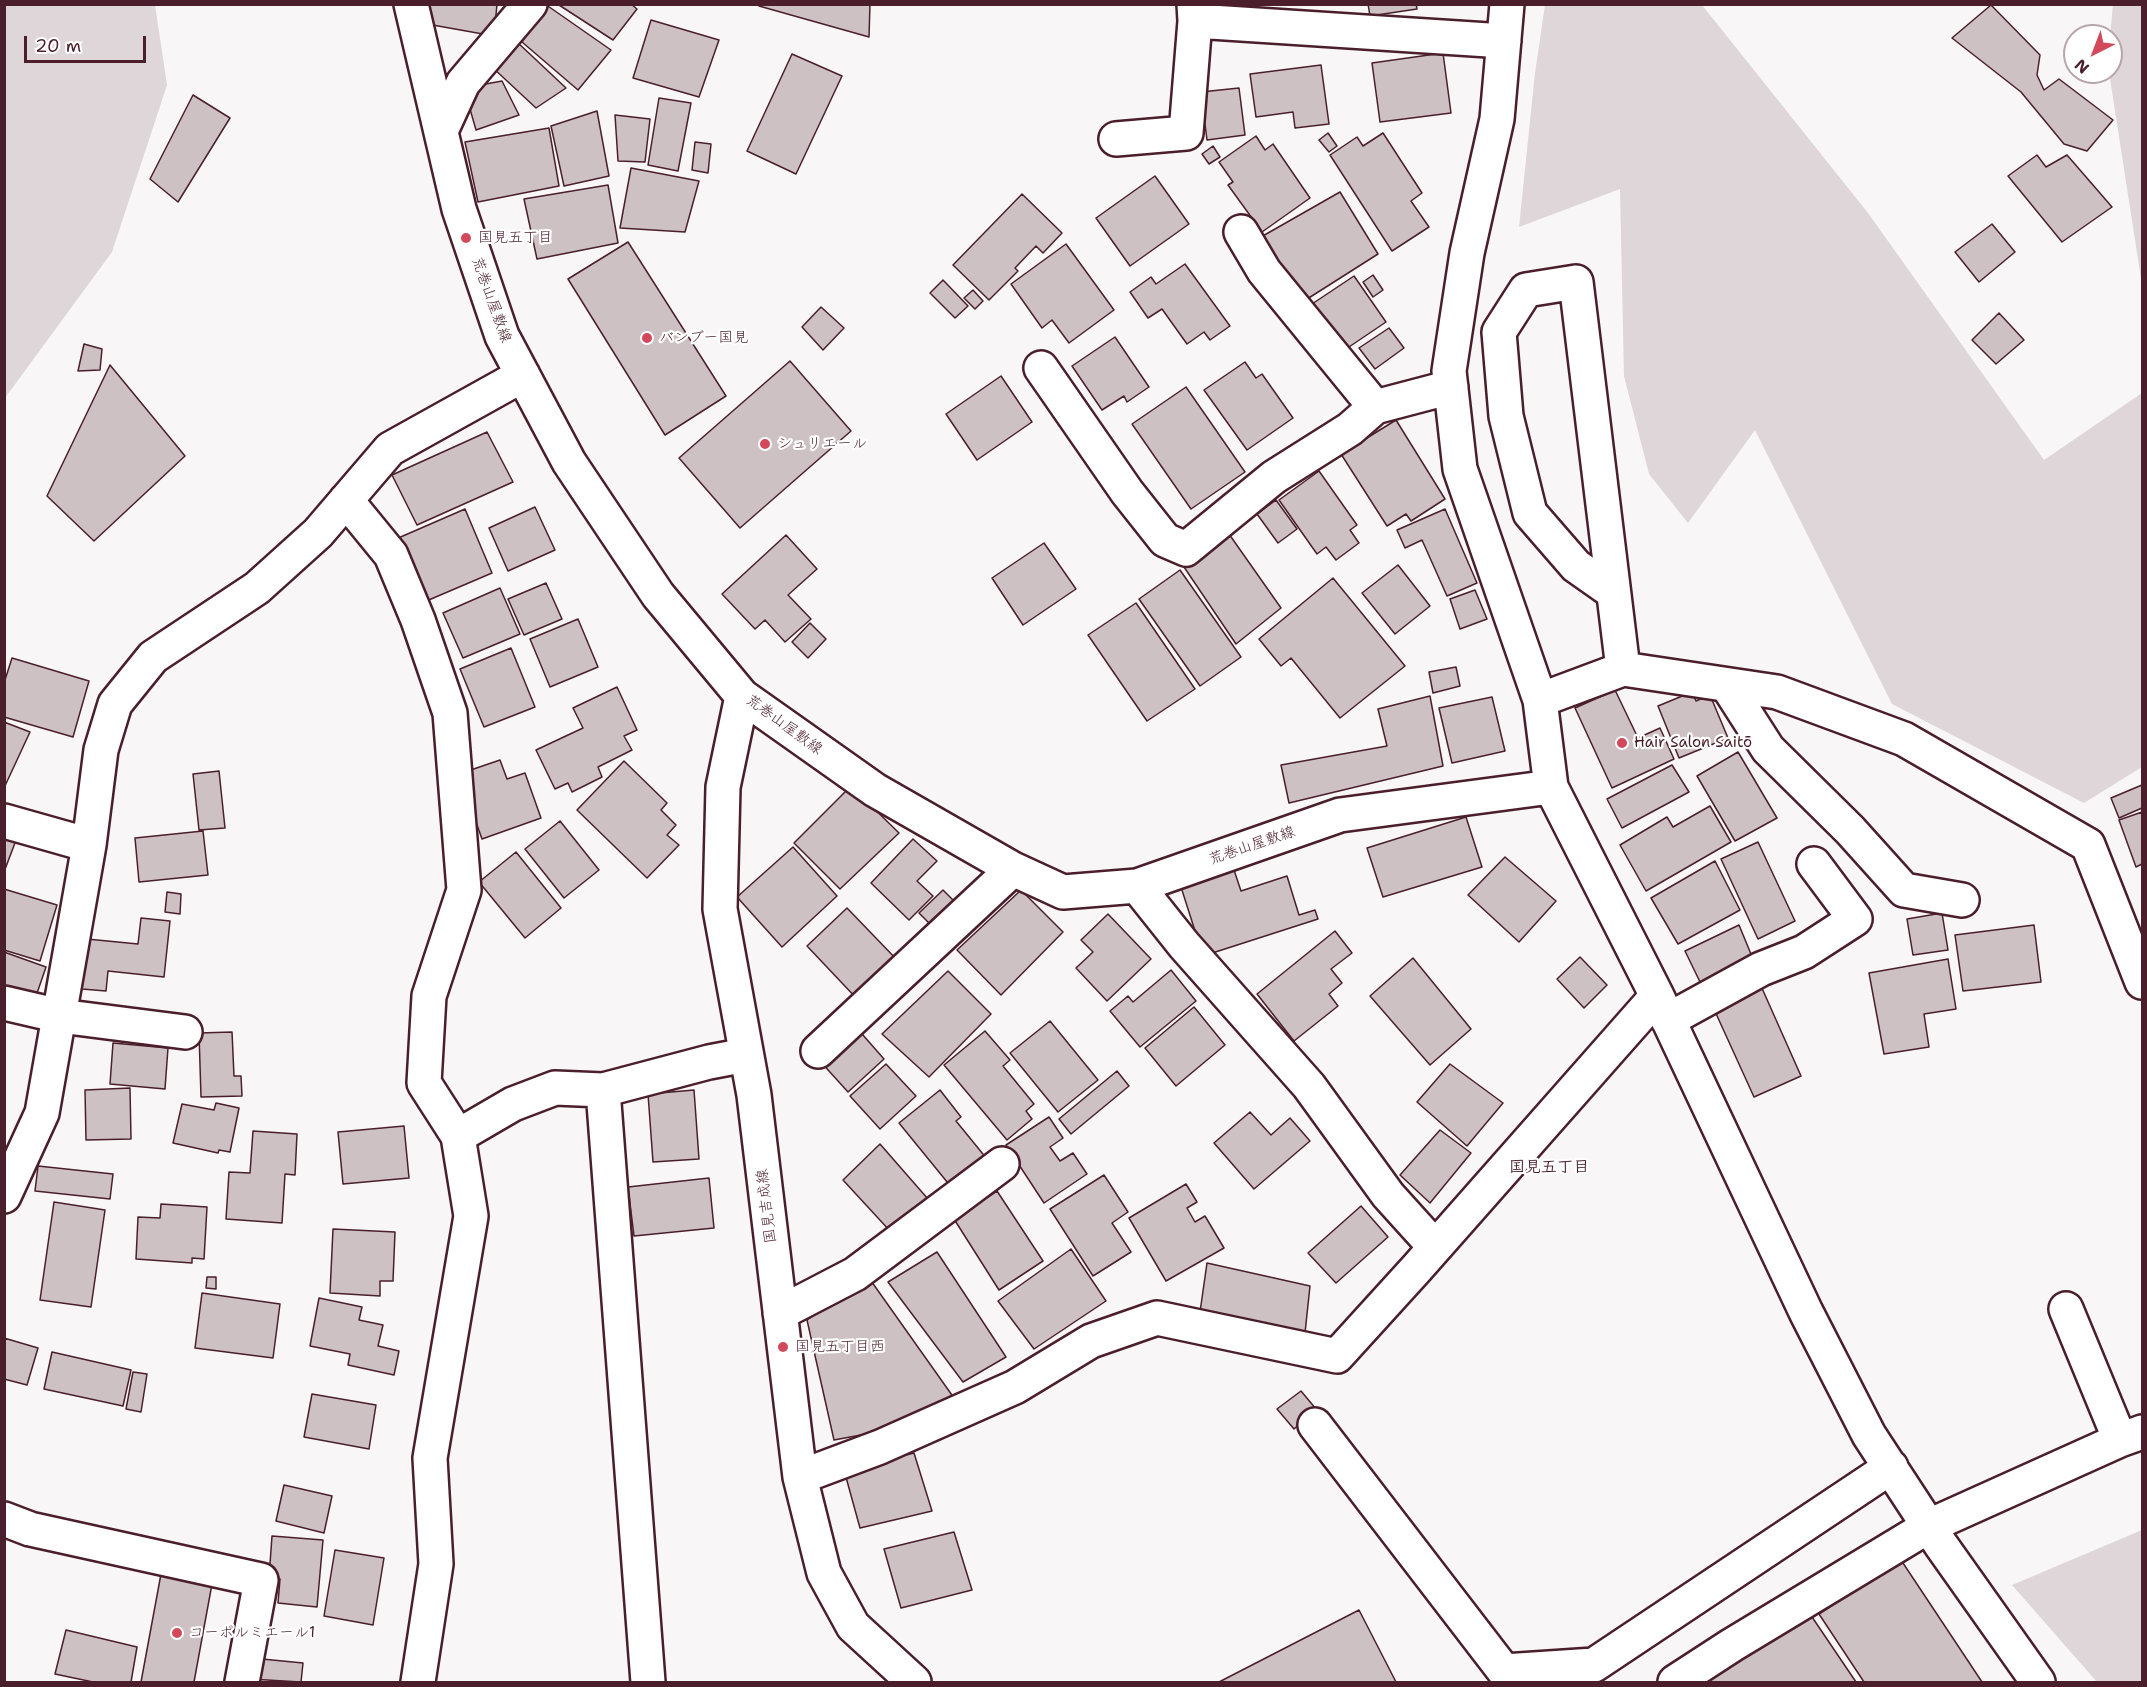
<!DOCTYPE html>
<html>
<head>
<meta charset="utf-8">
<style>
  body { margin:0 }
  #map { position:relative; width:2147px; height:1687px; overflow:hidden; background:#f8f6f7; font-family:"Shantell Sans",sans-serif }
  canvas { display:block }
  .frame { position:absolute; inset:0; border:6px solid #4a1f2b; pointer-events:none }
  .north { position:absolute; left:2063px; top:24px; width:60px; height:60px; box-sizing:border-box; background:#fff; border:2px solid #b7a5aa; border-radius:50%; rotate:222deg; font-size:16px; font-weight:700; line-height:24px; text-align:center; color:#4a1f2b }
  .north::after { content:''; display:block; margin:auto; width:21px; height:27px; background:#d1495b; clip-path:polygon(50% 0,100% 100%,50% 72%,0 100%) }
  .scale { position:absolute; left:24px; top:36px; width:122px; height:27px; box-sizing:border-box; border:3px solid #4a1f2b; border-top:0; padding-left:8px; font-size:18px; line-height:21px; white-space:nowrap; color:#4a1f2b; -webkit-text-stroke:4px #fff; paint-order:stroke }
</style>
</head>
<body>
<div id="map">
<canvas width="2147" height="1687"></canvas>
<div class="frame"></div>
<div class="north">N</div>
<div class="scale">20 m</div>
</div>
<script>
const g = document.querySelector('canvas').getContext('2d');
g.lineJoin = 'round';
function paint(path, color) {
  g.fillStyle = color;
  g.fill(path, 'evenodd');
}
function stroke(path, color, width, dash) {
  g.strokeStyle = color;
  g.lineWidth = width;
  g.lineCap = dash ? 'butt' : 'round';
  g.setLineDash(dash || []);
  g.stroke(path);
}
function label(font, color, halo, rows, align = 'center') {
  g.font = font + ' "Shantell Sans","Klee One",sans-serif';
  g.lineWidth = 4.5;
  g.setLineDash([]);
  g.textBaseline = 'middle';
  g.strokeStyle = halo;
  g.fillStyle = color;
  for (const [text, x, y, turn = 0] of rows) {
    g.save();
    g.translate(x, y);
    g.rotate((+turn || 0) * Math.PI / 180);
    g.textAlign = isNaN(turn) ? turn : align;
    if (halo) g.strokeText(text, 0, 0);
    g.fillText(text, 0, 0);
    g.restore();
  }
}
paint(new Path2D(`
  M 5,4 L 155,5 L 167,85 L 112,252 L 5,398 Z
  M 1545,5 L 1702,5 L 1868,213 L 2044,460 L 2142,393 L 2142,767 L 2084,803 L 1892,704 L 1755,430 L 1688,523 L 1649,474 L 1624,376 L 1620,189 L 1519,227 L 1535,73 Z
  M 2113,5 L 2142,5 L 2142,285 L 2109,72 L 2111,72 L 2110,36 Z
  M 2142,1530 L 2142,1682 L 2097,1682 L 2012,1585 Z`), '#ded6d9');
const building = new Path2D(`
  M 430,4 L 497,4 L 494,36 L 427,24 Z
  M 545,4 L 611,50 L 578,90 L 522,42 Z
  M 631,4 L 637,9 L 613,40 L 559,5 Z
  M 759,4 L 870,4 L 869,37 L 759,6 Z
  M 1368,4 L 1416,4 L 1417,9 L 1370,16 Z
  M 1991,5 L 2040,55 L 2037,75 L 2044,90 L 2059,79 L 2113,120 L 2087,151 L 2064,144 L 2021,92 L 1952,38 Z
  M 651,20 L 719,40 L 699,97 L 633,78 Z
  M 516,41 L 566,88 L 536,108 L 492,67 Z
  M 1443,53 L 1451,113 L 1380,122 L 1372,63 Z
  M 792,54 L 842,76 L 796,174 L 747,151 Z
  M 1321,65 L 1329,124 L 1295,128 L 1293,112 L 1256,117 L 1250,74 Z
  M 502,81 L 519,115 L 476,130 L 464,88 Z
  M 1239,88 L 1245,135 L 1207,140 L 1201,92 Z
  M 193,95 L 230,118 L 178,202 L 150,179 Z
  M 659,98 L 691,103 L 678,171 L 648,165 Z
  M 597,111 L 609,176 L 564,186 L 551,126 Z
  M 615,115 L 650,119 L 645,162 L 618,161 Z
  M 549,128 L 559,186 L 478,202 L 465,142 Z
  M 1328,133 L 1337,146 L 1329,152 L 1319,140 Z
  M 1383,133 L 1422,193 L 1411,201 L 1429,227 L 1392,251 L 1330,155 L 1357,137 L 1363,146 Z
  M 1256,136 L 1265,150 L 1273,144 L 1310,198 L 1262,232 L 1228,185 L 1233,182 L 1219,162 Z
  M 695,142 L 711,144 L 708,173 L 692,170 Z
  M 1213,146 L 1220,157 L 1209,164 L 1202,154 Z
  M 2037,155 L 2046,167 L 2067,155 L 2112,207 L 2062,242 L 2008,176 Z
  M 631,168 L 699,181 L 685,232 L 620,228 Z
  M 1155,176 L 1189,224 L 1130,266 L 1096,218 Z
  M 608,185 L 618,243 L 537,259 L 524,199 Z
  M 1340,192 L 1378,254 L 1304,301 L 1261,237 Z
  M 1022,194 L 1062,233 L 1043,253 L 1036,246 L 1015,268 L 1018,271 L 989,300 L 953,265 Z
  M 1992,224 L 2015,252 L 1979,282 L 1955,252 Z
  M 628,242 L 726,396 L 665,435 L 568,279 Z
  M 1066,244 L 1114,310 L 1069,343 L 1052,320 L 1042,328 L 1011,284 Z
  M 1185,264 L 1230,326 L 1210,340 L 1204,332 L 1187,344 L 1162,309 L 1148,318 L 1130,292 L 1151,277 L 1156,284 Z
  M 1373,275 L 1383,290 L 1373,297 L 1363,282 Z
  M 1354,276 L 1386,322 L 1343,351 L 1312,304 Z
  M 943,280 L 968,306 L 955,318 L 930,293 Z
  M 973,290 L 983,301 L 975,309 L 964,298 Z
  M 821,307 L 844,328 L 823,350 L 802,327 Z
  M 1999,313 L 2024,340 L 1996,364 L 1972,340 Z
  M 1389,328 L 1404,348 L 1375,369 L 1359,348 Z
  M 1115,337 L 1149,387 L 1127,402 L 1124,396 L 1102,410 L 1072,366 Z
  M 84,344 L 102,349 L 100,370 L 78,371 Z
  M 790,361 L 851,431 L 740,528 L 679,458 Z
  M 1245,362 L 1256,378 L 1262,374 L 1293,418 L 1247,450 L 1204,390 Z
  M 110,365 L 185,456 L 94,541 L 47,496 Z
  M 1001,376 L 1032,422 L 977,460 L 946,414 Z
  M 1186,387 L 1245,472 L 1191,509 L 1132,424 Z
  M 1396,420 L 1445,499 L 1411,521 L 1406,514 L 1387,526 L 1341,454 Z
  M 487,432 L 513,482 L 417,525 L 392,475 Z
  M 1319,471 L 1357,525 L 1350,530 L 1359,543 L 1336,560 L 1326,547 L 1317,554 L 1279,500 Z
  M 1276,500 L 1297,529 L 1278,543 L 1257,514 Z
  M 535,507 L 555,550 L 508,571 L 489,528 Z
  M 465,509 L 492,573 L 424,602 L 396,539 Z
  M 1445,509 L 1477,583 L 1447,596 L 1422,540 L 1405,548 L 1397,530 Z
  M 1229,534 L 1281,608 L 1236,644 L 1184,567 Z
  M 786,535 L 817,569 L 788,595 L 811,619 L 785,642 L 765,620 L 755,629 L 722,594 Z
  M 1044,543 L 1076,589 L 1023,625 L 992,578 Z
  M 1398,565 L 1430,606 L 1395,634 L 1362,593 Z
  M 1180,570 L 1241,657 L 1200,686 L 1139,599 Z
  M 1333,578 L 1405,666 L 1340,718 L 1291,658 L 1281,666 L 1259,639 Z
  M 546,583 L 562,619 L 524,635 L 508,599 Z
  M 500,588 L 520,634 L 463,658 L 443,613 Z
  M 1475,590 L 1487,619 L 1460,629 L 1450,599 Z
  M 1136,603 L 1195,689 L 1147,721 L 1088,635 Z
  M 578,619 L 598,667 L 550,687 L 530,639 Z
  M 810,623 L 826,639 L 808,658 L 792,642 Z
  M 511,648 L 535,707 L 484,727 L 460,669 Z
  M 12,658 L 89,681 L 73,737 L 4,717 L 4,683 Z
  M 1456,667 L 1460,686 L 1433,693 L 1429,672 Z
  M 617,687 L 637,730 L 624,736 L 632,750 L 598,767 L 602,777 L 572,792 L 568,783 L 555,789 L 536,750 L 583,728 L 573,708 Z
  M 1615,690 L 1638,738 L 1660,728 L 1674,759 L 1612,788 L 1575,708 Z
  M 1692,692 L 1696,701 L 1710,695 L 1728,738 L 1679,758 L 1658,706 Z
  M 1430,696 L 1443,766 L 1289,803 L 1281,765 L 1387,746 L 1378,709 Z
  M 1492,697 L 1505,751 L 1452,763 L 1439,708 Z
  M 4,722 L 30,732 L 4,788 Z
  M 1738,752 L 1777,818 L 1735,841 L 1697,776 Z
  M 500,760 L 507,779 L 525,773 L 541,818 L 482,839 L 459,774 Z
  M 624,761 L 667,803 L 661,810 L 676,825 L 667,835 L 679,845 L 647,878 L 577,810 Z
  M 1672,765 L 1689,792 L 1622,828 L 1607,799 Z
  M 219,771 L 225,828 L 199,830 L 193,774 Z
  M 2142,785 L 2142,808 L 2119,818 L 2111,798 Z
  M 851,786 L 899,833 L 840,889 L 794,843 Z
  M 1710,806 L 1731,842 L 1646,891 L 1620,845 L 1667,817 L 1673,827 Z
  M 2142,812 L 2142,864 L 2136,867 L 2119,820 Z
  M 1466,817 L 1482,867 L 1383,897 L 1367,848 Z
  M 560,821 L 599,870 L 564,898 L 525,849 Z
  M 4,827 L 18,835 L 4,872 Z
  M 203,831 L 208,875 L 139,882 L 135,838 Z
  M 913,839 L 937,861 L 917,881 L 933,896 L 909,920 L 871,883 Z
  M 1758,842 L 1795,921 L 1758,939 L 1721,859 Z
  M 793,847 L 837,896 L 782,947 L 737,897 Z
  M 516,852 L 561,908 L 525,938 L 479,882 Z
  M 1505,857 L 1556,901 L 1519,942 L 1468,895 Z
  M 1715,861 L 1740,910 L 1678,944 L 1651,898 Z
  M 1234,870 L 1241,891 L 1287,876 L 1299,915 L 1315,910 L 1318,919 L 1203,956 L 1181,887 Z
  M 4,889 L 57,905 L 40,961 L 4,950 Z
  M 943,890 L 957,904 L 933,927 L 919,913 Z
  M 1021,890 L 1063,932 L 1001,995 L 957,950 Z
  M 167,892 L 181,894 L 180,914 L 165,912 Z
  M 847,908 L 900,963 L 859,1001 L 807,946 Z
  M 1942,913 L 1948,950 L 1913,955 L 1907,919 Z
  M 1108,914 L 1151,959 L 1107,1001 L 1076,968 L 1093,952 L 1081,940 Z
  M 141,918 L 170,921 L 164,977 L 108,971 L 106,991 L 82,989 L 87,939 L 138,944 Z
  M 1739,925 L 1753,959 L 1701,984 L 1685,951 Z
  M 2034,925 L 2041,982 L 1963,991 L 1955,935 Z
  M 1335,931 L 1352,953 L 1331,969 L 1342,983 L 1329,994 L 1338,1006 L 1294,1041 L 1257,994 Z
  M 4,952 L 46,967 L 34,1002 L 4,992 Z
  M 1580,957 L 1607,985 L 1584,1008 L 1557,979 Z
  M 1413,958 L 1471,1029 L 1430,1065 L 1370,996 Z
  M 1948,959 L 1956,1009 L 1924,1014 L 1929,1047 L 1884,1054 L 1869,973 Z
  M 1171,970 L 1196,1001 L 1140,1047 L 1110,1011 L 1128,996 L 1133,1002 Z
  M 948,971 L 991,1014 L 929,1077 L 882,1034 Z
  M 1761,986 L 1801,1076 L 1754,1097 L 1713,1007 Z
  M 1194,1007 L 1225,1045 L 1176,1086 L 1145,1048 Z
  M 1050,1021 L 1098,1080 L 1058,1112 L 1010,1053 Z
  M 855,1026 L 884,1059 L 848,1092 L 819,1060 Z
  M 985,1031 L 1010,1060 L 1003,1066 L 1034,1104 L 1026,1111 L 1032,1119 L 1007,1140 L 944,1065 Z
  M 232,1032 L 234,1076 L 241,1076 L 242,1096 L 201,1097 L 199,1033 Z
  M 113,1043 L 168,1048 L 165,1089 L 110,1084 Z
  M 886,1064 L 916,1096 L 880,1129 L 850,1096 Z
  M 1450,1064 L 1503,1103 L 1467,1146 L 1417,1102 Z
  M 1117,1071 L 1129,1086 L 1071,1134 L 1059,1119 Z
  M 130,1088 L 131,1139 L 86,1140 L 85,1090 Z
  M 694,1090 L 699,1159 L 653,1162 L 648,1094 Z
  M 940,1090 L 961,1117 L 956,1121 L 987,1159 L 952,1188 L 899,1123 Z
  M 216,1103 L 239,1108 L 230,1152 L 219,1150 L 218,1153 L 173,1143 L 182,1104 L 214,1110 Z
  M 1250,1112 L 1271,1135 L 1290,1118 L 1310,1141 L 1254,1189 L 1214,1143 Z
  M 1049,1117 L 1063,1138 L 1050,1147 L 1060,1161 L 1073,1153 L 1087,1174 L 1044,1203 L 1006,1145 Z
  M 404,1126 L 409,1178 L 343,1184 L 338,1132 Z
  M 1440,1130 L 1471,1153 L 1430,1203 L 1400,1175 Z
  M 253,1131 L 297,1134 L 295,1175 L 285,1174 L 282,1223 L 226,1219 L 229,1172 L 250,1173 Z
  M 880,1144 L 928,1199 L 890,1231 L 843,1180 Z
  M 38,1166 L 113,1174 L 110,1199 L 35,1191 Z
  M 1104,1175 L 1128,1212 L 1112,1223 L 1131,1252 L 1093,1276 L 1050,1209 Z
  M 709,1178 L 714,1228 L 634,1236 L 628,1187 Z
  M 1186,1184 L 1197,1202 L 1187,1208 L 1195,1222 L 1205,1216 L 1224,1248 L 1166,1281 L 1129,1218 Z
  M 997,1191 L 1043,1261 L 999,1290 L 954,1219 Z
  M 54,1202 L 105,1210 L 91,1307 L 40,1300 Z
  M 161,1204 L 207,1207 L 204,1259 L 192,1258 L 192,1263 L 136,1259 L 138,1217 L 160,1218 Z
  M 1361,1206 L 1388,1237 L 1336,1283 L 1308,1253 Z
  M 333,1229 L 395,1232 L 393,1281 L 380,1281 L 380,1296 L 330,1293 Z
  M 1071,1249 L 1106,1301 L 1034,1349 L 998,1301 Z
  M 937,1252 L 1006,1357 L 963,1382 L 888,1282 Z
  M 1207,1263 L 1310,1286 L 1305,1333 L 1199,1319 Z
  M 207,1277 L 216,1277 L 216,1289 L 206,1288 Z
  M 869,1278 L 954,1398 L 877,1432 L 834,1440 L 807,1320 Z
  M 202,1293 L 280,1304 L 273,1358 L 195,1348 Z
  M 319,1298 L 362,1307 L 359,1320 L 383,1325 L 378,1346 L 399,1351 L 394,1375 L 348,1365 L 350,1354 L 310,1346 Z
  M 4,1338 L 38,1348 L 27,1385 L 4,1379 Z
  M 52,1352 L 131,1370 L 123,1406 L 44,1389 Z
  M 133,1372 L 147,1374 L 141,1412 L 126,1409 Z
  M 1301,1391 L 1316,1409 L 1294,1429 L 1277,1409 Z
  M 312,1394 L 376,1405 L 369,1449 L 304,1437 Z
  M 914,1453 L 932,1511 L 860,1528 L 844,1470 Z
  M 284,1485 L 332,1496 L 324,1533 L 276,1521 Z
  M 954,1532 L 972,1590 L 901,1608 L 884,1549 Z
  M 272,1536 L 323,1540 L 317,1607 L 278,1603 L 280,1579 L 269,1578 Z
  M 335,1550 L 384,1558 L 373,1625 L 324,1616 Z
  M 1901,1560 L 1982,1682 L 1864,1682 L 1819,1614 Z
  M 161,1574 L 212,1584 L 194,1682 L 141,1682 Z
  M 1359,1610 L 1396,1682 L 1219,1682 Z
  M 1810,1614 L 1856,1682 L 1704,1682 Z
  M 66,1630 L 137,1647 L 131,1682 L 93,1682 L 55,1674 Z
  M 252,1658 L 303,1663 L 301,1682 L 250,1679 Z`);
paint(building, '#cdc1c4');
stroke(building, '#4a1f2b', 1.5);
const minor = new Path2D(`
  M 411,4 L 459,209 L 502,336 L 569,462 L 658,595 L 742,696 L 875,790 L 1013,869 L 1063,892 L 1137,886 L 1340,815 L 1551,787
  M 1194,4 L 1195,21 L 1504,41
  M 1507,4 L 1497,119 L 1467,253 L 1449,371 L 1460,469 L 1540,700 L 1551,787 L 1657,996 L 1806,1312 L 1869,1435 L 1941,1545 L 2038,1682
  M 441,131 L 463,83 L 530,4
  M 1116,139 L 1186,133 L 1195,21
  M 1041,368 L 1127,492 L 1165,540 L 1186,549 L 1274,477 L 1350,429 L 1375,407 L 1264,271 L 1241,232
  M 1375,407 L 1451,387
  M 346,500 L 391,555 L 418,620 L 450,713 L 464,890 L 429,996 L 424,1083 L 458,1136 L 471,1216 L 430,1458 L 436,1564 L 418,1682
  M 1623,669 L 1777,692 L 1904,739 L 2088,845 L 2142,982
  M 1727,685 L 1768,749 L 1850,830 L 1904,890 L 1962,900
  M 742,696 L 723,787 L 720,909 L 754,1095 L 800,1477 L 824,1573 L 853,1626 L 914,1682
  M 1540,700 L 1623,669 L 1576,282 L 1526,290 L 1499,332 L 1506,416 L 1530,513 L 1576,566 L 1613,592
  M 4,821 L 89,845
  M 1137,886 L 1184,945 L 1309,1086 L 1388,1195 L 1435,1247
  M 4,1003 L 60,1016 L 185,1032
  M 1668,1020 L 1761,969 L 1804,952 L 1855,919 L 1814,864
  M 818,1051 L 1013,869
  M 603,1090 L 648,1682
  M 458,1136 L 513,1104 L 555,1088 L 603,1090 L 709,1062 L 746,1055
  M 4,1196 L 42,1113 L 89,845 L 101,750 L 115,704 L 153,657 L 257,588 L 318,533 L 390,449 L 523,375
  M 2066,1309 L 2120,1440
  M 780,1313 L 855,1274 L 1002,1164
  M 1315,1425 L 1504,1671 L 1594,1665 L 1891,1467
  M 800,1477 L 880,1447 L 1015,1387 L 1091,1341 L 1157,1318 L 1337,1356 L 1417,1268 L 1657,996
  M 4,1519 L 30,1529 L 261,1580 L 242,1682
  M 1675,1682 L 1732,1645 L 1929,1526 L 2120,1440 L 2142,1432`);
stroke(minor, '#4a1f2b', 38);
stroke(minor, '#fff', 33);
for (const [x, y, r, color] of [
  [466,238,6,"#d1495b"],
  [647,338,6,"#d1495b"],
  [765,444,6,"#d1495b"],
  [1622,743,6,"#d1495b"],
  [783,1347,6,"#d1495b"],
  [177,1633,6,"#d1495b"]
]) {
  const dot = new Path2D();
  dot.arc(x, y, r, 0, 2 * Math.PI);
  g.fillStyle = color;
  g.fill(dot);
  stroke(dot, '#fff', 2);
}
label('15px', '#4a1f2b', '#fff', [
  ["国見五丁目",478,238],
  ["バンブー国見",659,338],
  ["シュリエール",777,444],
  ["Hair Salon Saitō",1634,743],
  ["国見五丁目西",795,1347],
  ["コーポルミエール1",189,1633]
], 'left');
label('15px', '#4a1f2b', '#fff', [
  ["荒巻山屋敷線",491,300,70],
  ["荒巻山屋敷線",784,725,36],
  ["荒巻山屋敷線",1252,846,-19],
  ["国見吉成線",767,1206,-97]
]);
label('bold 16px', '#4a1f2b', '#fff', [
  ["国見五丁目",1549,1168]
]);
</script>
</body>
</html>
